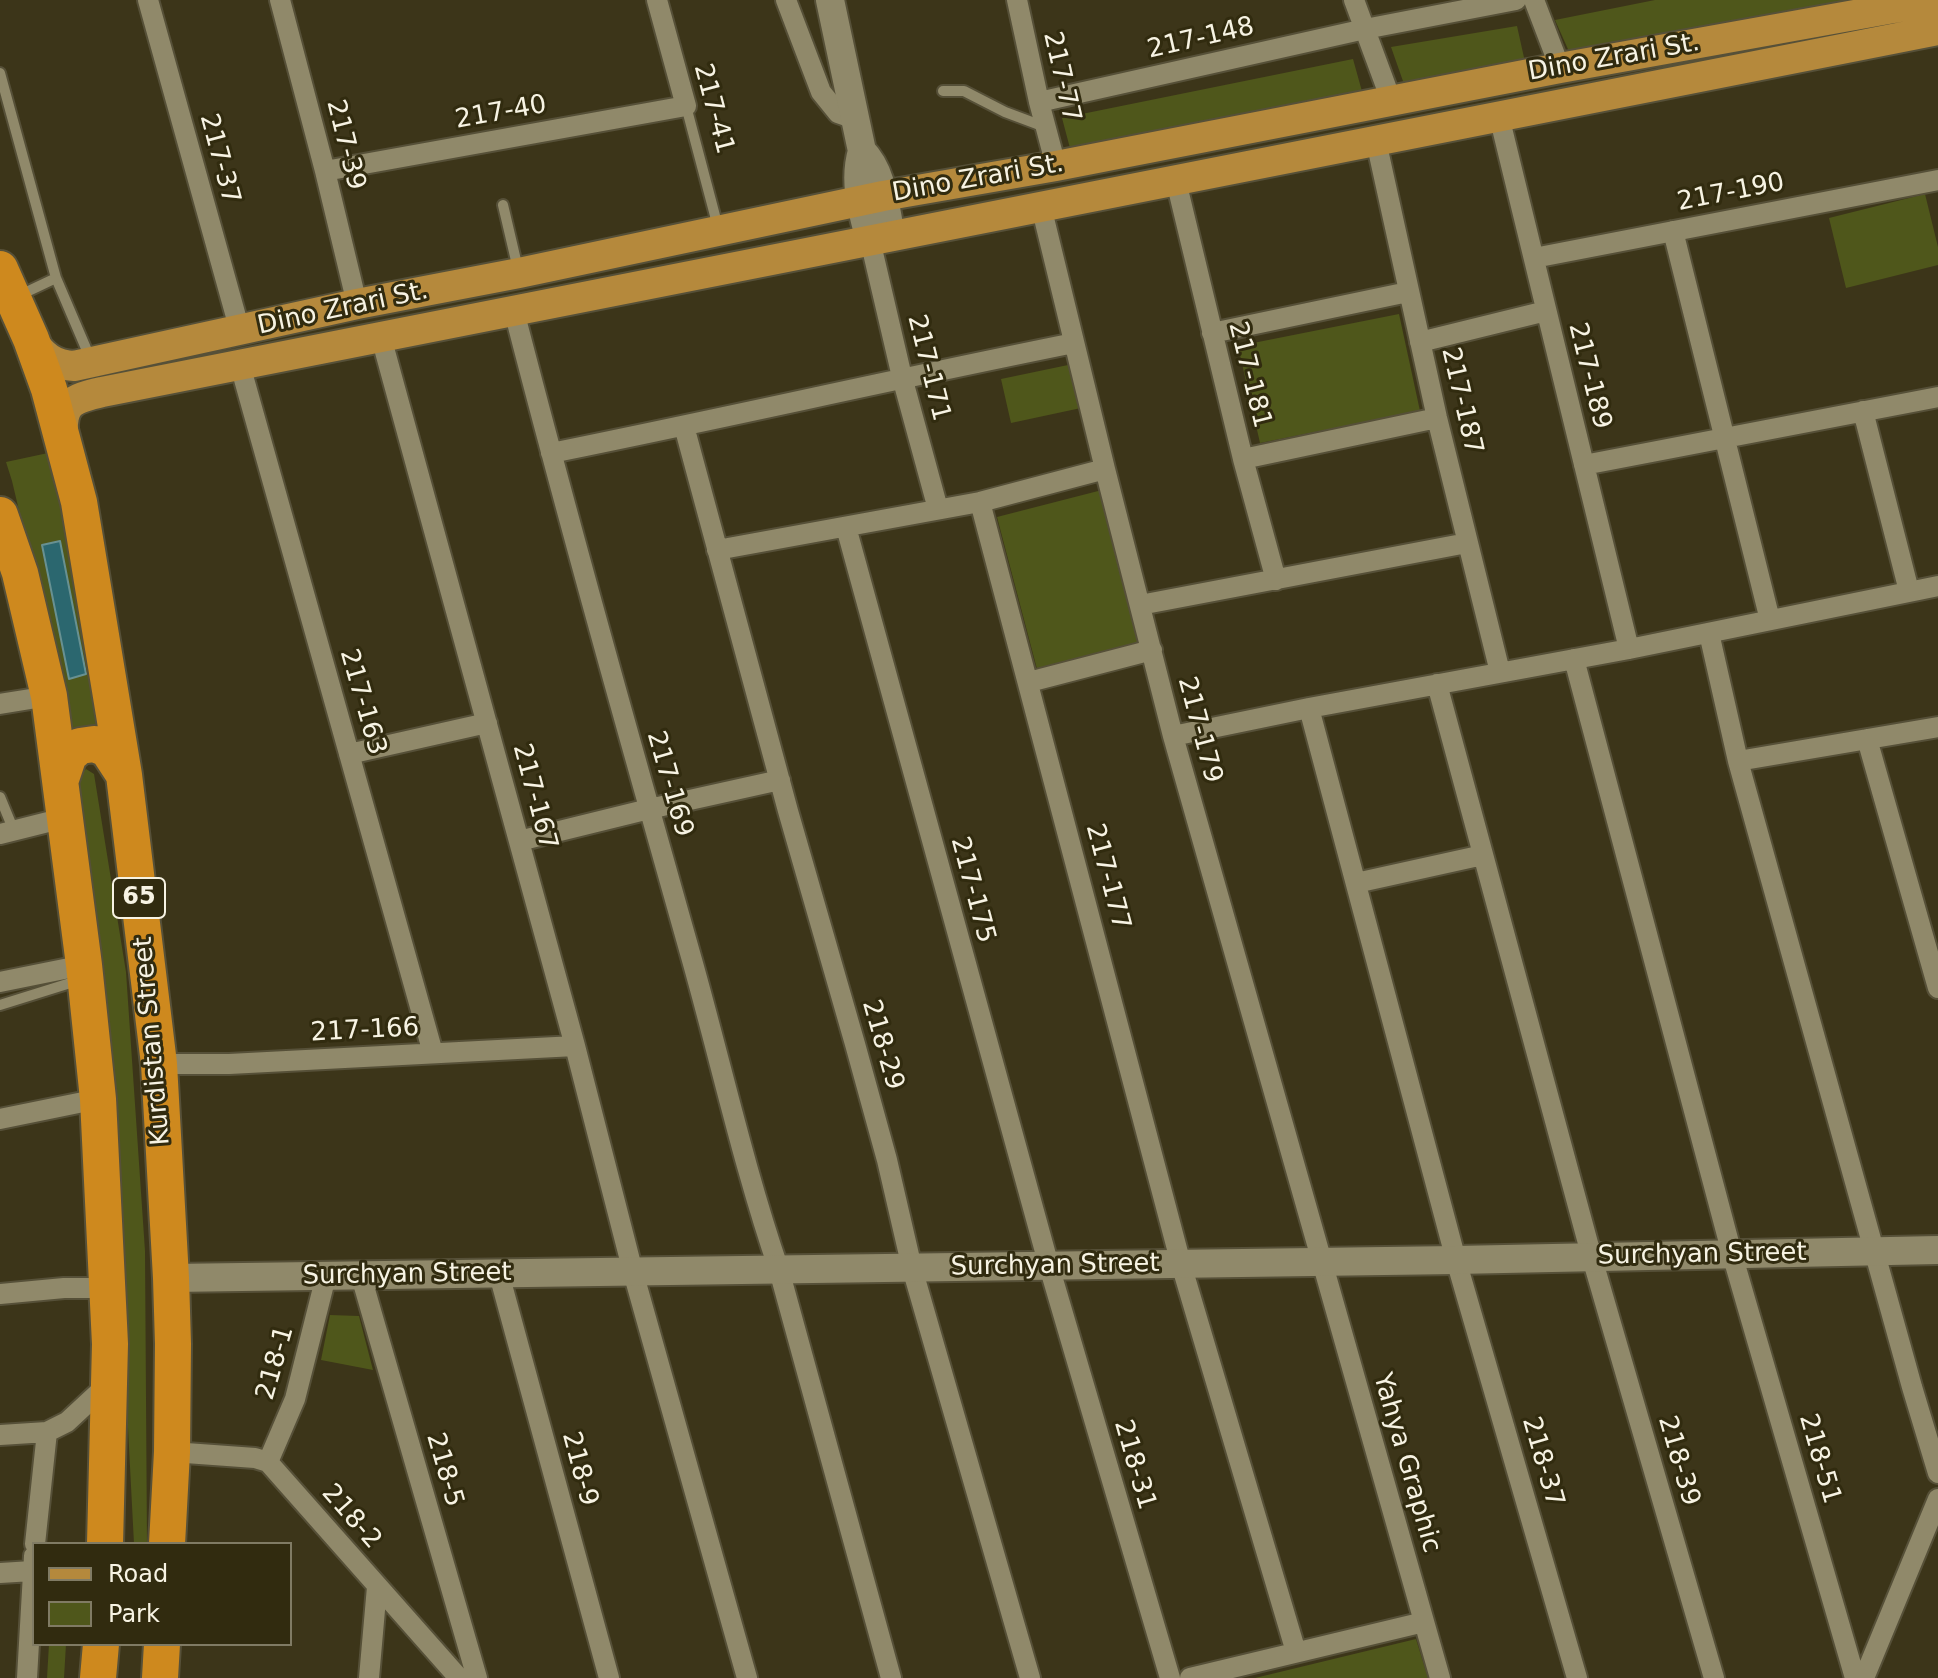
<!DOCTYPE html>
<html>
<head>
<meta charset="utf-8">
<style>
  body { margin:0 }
  #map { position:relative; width:1938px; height:1678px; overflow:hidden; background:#3c3519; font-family:"DejaVu Sans",sans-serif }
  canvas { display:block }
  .legend { position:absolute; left:32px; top:1542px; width:260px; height:104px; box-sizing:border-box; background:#312b0f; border:2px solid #807b64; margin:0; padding:10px 14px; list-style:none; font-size:24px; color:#f7f3e3 }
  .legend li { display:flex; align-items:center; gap:16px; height:40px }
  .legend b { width:40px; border:2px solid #807b64 }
</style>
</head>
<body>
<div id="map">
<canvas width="1938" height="1678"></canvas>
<ul class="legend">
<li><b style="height:10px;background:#b5893c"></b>Road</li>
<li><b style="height:22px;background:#4f571b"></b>Park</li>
</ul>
</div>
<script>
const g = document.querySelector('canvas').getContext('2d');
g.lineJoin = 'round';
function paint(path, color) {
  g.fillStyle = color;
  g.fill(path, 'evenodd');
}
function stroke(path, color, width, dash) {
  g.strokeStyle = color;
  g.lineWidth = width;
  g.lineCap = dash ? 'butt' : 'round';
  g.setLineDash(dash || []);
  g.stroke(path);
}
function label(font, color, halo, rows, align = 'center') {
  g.font = font + ' "DejaVu Sans",sans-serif';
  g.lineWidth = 6;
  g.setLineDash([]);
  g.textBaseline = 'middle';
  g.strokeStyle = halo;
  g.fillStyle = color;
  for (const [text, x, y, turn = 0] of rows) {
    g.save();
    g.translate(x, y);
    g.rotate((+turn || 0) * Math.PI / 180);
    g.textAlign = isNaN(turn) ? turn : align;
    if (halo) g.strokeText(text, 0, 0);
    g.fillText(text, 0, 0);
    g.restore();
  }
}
paint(new Path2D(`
  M 1655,0 L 1851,0 L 1571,56 L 1555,20 Z
  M 1517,26 L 1525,62 L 1404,84 L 1391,47 Z
  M 1353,59 L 1363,95 L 1071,152 L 1062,118 Z
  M 1925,194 L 1938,247 L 1938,265 L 1846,288 L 1829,218 Z
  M 1399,314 L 1420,411 L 1260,443 L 1238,346 Z
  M 1068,365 L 1081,408 L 1011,423 L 1001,379 Z
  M 48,453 L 62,509 L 100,739 L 75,746 L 12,481 L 6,462 Z
  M 1102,490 L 1142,642 L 1037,669 L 997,517 Z
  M 86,769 L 94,774 L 126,972 L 145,1251 L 147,1544 L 134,1544 L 128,1428 L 124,1251 L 103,976 L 78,777 Z
  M 330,1315 L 359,1316 L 373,1370 L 321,1360 Z
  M 1416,1639 L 1428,1678 L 1255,1678 Z
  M 49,1644 L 66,1644 L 64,1678 L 47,1678 Z`), '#4f571b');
const water = new Path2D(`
  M 60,541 L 86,674 L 69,679 L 42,545 Z`);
paint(water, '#2b676f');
stroke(water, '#689192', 2);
const lane = new Path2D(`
  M 0,73 L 56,278 L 91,360
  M 943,91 L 964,91 L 1005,112 L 1045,127
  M 686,106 L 718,227
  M 503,205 L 518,269
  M 18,296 L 56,278
  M 0,797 L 14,831
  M 0,1005 L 80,980`);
const street = new Path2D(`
  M 148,0 L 240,331
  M 280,0 L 325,171 L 357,304
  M 786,0 L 821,92 L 838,113 L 855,119
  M 1017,0 L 1039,102 L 1056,166
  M 1354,0 L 1391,100
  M 1534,0 L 1560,68
  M 1039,102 L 1365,29 L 1516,0
  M 1499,116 L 1629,649
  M 1376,141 L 1437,418 L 1500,672
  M 325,171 L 686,106 L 657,0
  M 1176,181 L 1243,459 L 1276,580
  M 1041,206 L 1105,469 L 1173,736 L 1440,1678
  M 1673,231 L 1770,620
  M 870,240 L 902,377 L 938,509
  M 1534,258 L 1938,180
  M 514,311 C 570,528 631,744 692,960 C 721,1063 744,1168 779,1270 L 891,1678
  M 1212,333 L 1408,292
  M 381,337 L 575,1046 L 633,1272 L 747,1678
  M 1420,342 L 1546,311
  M 240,365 L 433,1053
  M 1863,411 L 1909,591
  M 684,426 L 788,811 L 855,1044 L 887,1160 L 912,1268 L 1030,1678
  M 551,453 C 725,418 899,378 1074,343
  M 1243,459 L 1437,418
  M 1584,465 L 1938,397
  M 980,502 L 1181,1264 L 1296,1652
  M 846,527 L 1049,1266 L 1170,1678
  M 717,550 L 980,502 L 1105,469
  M 1140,605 L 1467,543
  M 1709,633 L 1738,761 L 1912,1387 L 1938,1473
  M 1574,659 L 1732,1254 L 1855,1678
  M 1029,682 L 1152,650
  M 1437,684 L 1592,1258 L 1714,1678
  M 0,704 L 49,696
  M 1309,708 L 1456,1260 L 1577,1678
  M 1173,736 L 1309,708 L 1629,649 L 1938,586
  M 1867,739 L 1938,988
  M 349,754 L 487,723
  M 1738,761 L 1938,727
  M 0,834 L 64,818
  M 519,841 L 649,809 L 780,780
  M 1356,883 L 1483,855
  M 0,982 L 84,965
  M 159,1064 L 229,1064 L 575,1046
  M 0,1119 L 98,1099
  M 499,1274 L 609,1678
  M 361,1276 L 477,1678
  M 0,1294 L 64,1288 L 109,1288
  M 0,1435 L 47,1432 L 67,1422 L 109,1383
  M 172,1452 L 255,1458 L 268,1462 L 459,1678
  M 268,1462 L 295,1399 L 326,1276
  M 35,1544 L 47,1432
  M 0,1573 L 32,1571
  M 27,1678 L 34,1556
  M 369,1678 L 377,1587
  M 1190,1678 L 1424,1622
  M 1864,1678 L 1938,1499`);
const secondary = new Path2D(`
  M 830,0 L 862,151 C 853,182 862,210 870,240
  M 862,151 C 883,172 885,207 891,235
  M 171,1278 L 1456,1260 L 1938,1250`);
const primary = new Path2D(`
  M 31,339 C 43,356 53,365 74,366 L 357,304 L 519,273 L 883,196 L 1056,166 L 1560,68 L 1938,0
  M 63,438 C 61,403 71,399 102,392 L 1938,30`);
const highway = new Path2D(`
  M 0,269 L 31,339 L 49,389 L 79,502 L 124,775 L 159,1064 L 171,1278 L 173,1344 L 172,1452 L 167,1544
  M 0,515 L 20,573 L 49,696 L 84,965 L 98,1099 L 110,1344 L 105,1544
  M 61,779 L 69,755 L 80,746 L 94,744 L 107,749 L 124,775
  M 98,1678 L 101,1644
  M 160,1678 L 162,1644`);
stroke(lane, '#565038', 14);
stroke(street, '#565038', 24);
stroke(secondary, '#565038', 32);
stroke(primary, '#565038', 34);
stroke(highway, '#565038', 40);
stroke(lane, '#90896a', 10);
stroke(street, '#90896a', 20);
stroke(secondary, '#90896a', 28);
stroke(primary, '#b5893c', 30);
stroke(highway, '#ce891e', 36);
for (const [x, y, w] of [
  [139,898,52]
]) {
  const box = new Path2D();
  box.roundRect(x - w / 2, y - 20, w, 40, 6);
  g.fillStyle = '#312b0f';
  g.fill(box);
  stroke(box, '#f7f3e3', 2);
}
label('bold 24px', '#f7f3e3', null, [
  ["65",139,898]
]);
label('26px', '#f7f3e3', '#312b0f', [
  ["217-148",1201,39,-13],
  ["Dino Zrari St.",1614,58,-10],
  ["217-77",1061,77,77],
  ["217-41",713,109,75],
  ["217-40",501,113,-10],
  ["217-39",345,145,76],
  ["217-37",219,159,75],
  ["Dino Zrari St.",978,179,-10],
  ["217-190",1731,193,-11],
  ["Dino Zrari St.",343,309,-12],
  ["217-171",928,368,76],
  ["217-181",1249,375,76],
  ["217-189",1589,376,76],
  ["217-187",1461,401,77],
  ["217-163",362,702,74],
  ["217-179",1199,730,75],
  ["217-169",669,784,74],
  ["217-167",534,797,75],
  ["217-177",1107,877,75],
  ["217-175",972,890,75],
  ["217-166",365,1031,-3],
  ["Kurdistan Street",153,1041,-95],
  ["218-29",882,1045,74],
  ["Surchyan Street",1702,1255,-1],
  ["Surchyan Street",1055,1266,-1],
  ["Surchyan Street",407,1275,-1],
  ["218-1",276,1363,-74],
  ["218-51",1819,1459,74],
  ["218-39",1678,1461,74],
  ["218-37",1542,1462,74],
  ["Yahya Graphic",1406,1463,74],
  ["218-31",1134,1465,74],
  ["218-9",579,1469,75],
  ["218-5",444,1470,74],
  ["218-2",351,1517,49]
]);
</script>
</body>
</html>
